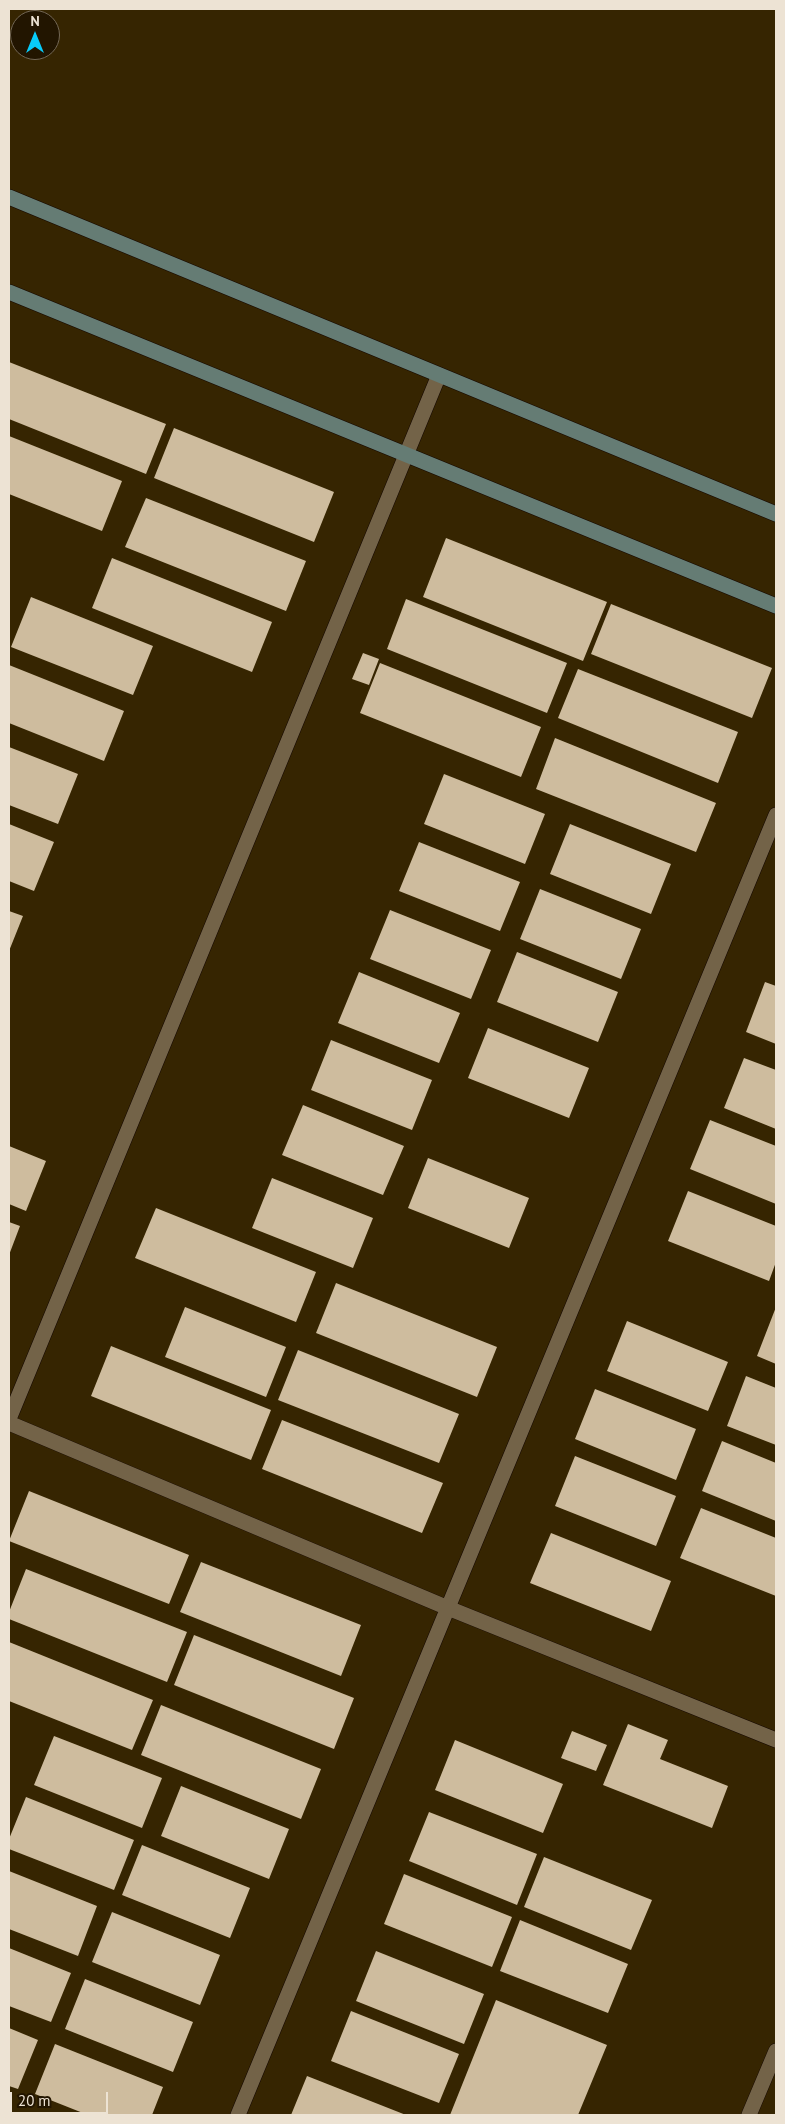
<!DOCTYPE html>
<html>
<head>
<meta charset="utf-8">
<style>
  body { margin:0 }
  #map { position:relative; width:785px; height:2124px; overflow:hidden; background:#2c1e04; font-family:"PT Sans",sans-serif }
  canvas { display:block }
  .frame { position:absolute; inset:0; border:10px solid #ede3d4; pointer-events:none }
  .north { position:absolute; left:10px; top:10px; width:50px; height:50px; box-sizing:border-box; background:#221500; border:1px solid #736755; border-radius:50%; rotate:0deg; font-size:14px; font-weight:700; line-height:20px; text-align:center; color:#ede3d4 }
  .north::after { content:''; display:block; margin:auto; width:18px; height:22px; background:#08cbf9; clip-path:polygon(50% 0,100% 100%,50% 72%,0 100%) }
  .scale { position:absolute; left:10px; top:2092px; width:98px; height:22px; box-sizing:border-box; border:2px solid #ede3d4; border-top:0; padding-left:6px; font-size:15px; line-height:18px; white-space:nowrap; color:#ede3d4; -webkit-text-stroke:4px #221500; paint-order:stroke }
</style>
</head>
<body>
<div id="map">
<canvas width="785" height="2124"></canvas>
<div class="frame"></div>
<div class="north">N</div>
<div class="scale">20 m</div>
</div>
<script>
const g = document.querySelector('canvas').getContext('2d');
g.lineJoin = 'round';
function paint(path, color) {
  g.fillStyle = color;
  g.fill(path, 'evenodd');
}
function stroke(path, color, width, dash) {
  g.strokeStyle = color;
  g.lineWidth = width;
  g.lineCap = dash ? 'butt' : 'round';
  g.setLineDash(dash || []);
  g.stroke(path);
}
paint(new Path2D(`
  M 9,9 L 776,9 L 776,2115 L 9,2115 ZM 20,20 L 50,20 L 50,50 L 20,50 Z`), '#362501');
paint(new Path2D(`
  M 9,362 L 166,424 L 146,474 L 9,419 Z
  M 174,428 L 334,492 L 314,542 L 154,478 Z
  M 9,436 L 122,481 L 102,531 L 9,494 Z
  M 146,498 L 306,561 L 286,611 L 125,547 Z
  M 446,538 L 607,602 L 583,661 L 423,597 Z
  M 112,558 L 272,622 L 252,672 L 92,608 Z
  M 31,597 L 153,646 L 133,695 L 11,647 Z
  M 406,599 L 567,663 L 547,713 L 387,649 Z
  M 611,604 L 772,668 L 752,718 L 591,654 Z
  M 363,653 L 379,659 L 369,685 L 352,679 Z
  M 380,663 L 541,727 L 521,777 L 360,713 Z
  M 9,665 L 124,711 L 104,761 L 9,723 Z
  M 578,669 L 738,732 L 718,783 L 558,718 Z
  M 555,738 L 716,803 L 696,852 L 536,789 Z
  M 9,747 L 78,774 L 58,824 L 9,805 Z
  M 444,774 L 545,814 L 525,864 L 424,824 Z
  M 9,824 L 54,842 L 34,891 L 9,881 Z
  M 570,824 L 671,864 L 651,914 L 550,874 Z
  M 419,842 L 520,882 L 500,931 L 399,891 Z
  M 540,889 L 641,929 L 621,979 L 520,939 Z
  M 390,910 L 491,950 L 471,999 L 370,959 Z
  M 9,911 L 23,916 L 9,951 Z
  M 517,952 L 618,992 L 598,1042 L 497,1002 Z
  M 359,972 L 460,1013 L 439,1063 L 338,1023 Z
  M 765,982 L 776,986 L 776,1044 L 746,1032 Z
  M 488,1028 L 589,1068 L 569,1118 L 468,1078 Z
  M 331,1040 L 432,1080 L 412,1130 L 311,1090 Z
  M 744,1058 L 776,1070 L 776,1129 L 724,1108 Z
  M 303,1105 L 404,1146 L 383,1195 L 282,1155 Z
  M 710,1120 L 776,1146 L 776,1204 L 690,1169 Z
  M 9,1146 L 46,1161 L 26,1211 L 9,1204 Z
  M 428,1158 L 529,1198 L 509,1248 L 408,1208 Z
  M 272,1178 L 373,1218 L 353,1268 L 252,1228 Z
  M 688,1191 L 776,1226 L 776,1262 L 769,1281 L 668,1241 Z
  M 156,1208 L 316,1272 L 296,1322 L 135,1258 Z
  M 9,1222 L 20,1226 L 9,1255 Z
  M 336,1283 L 497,1347 L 477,1397 L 316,1333 Z
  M 185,1307 L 286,1347 L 266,1397 L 165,1357 Z
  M 776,1307 L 776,1364 L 757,1356 Z
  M 627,1321 L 728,1362 L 708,1411 L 607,1371 Z
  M 111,1346 L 271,1410 L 251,1460 L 91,1396 Z
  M 298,1350 L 459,1414 L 439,1463 L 278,1400 Z
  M 746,1376 L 776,1388 L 776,1445 L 727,1426 Z
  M 595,1389 L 696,1429 L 676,1480 L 575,1439 Z
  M 282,1420 L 443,1483 L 422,1533 L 262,1469 Z
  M 722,1441 L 776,1463 L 776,1521 L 702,1491 Z
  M 575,1456 L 676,1496 L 656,1546 L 555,1506 Z
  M 29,1491 L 189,1555 L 169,1604 L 9,1541 Z
  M 701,1508 L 776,1538 L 776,1596 L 680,1558 Z
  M 551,1533 L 671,1581 L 651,1631 L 530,1583 Z
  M 201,1562 L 361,1625 L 341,1676 L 180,1612 Z
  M 26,1569 L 187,1632 L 167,1682 L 9,1619 L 9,1612 Z
  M 194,1635 L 354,1698 L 334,1749 L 174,1685 Z
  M 9,1642 L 153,1700 L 132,1750 L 9,1701 Z
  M 161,1705 L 321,1769 L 301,1819 L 141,1755 Z
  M 628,1724 L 668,1740 L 660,1759 L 728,1786 L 712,1828 L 603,1785 Z
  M 572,1731 L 607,1745 L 596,1771 L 561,1758 Z
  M 54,1736 L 162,1778 L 142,1828 L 34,1785 Z
  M 455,1740 L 563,1784 L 543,1833 L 435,1790 Z
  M 181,1786 L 289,1829 L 269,1879 L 161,1836 Z
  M 26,1797 L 134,1840 L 114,1890 L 9,1849 L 9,1839 Z
  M 429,1812 L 537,1854 L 517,1905 L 409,1861 Z
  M 142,1845 L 250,1888 L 230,1938 L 122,1895 Z
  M 544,1857 L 652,1900 L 631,1950 L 524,1907 Z
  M 9,1871 L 97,1906 L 78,1956 L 9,1929 Z
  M 404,1874 L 512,1917 L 492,1967 L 384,1924 Z
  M 112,1912 L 220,1955 L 200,2005 L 92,1962 Z
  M 520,1920 L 628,1964 L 608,2013 L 500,1971 Z
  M 9,1948 L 71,1973 L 51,2022 L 9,2006 Z
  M 376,1951 L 484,1994 L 464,2044 L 356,2001 Z
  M 85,1979 L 193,2022 L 173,2072 L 65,2029 Z
  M 496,2000 L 607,2045 L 578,2115 L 450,2115 Z
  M 351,2011 L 459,2054 L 439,2103 L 331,2061 Z
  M 9,2028 L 38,2040 L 18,2089 L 9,2086 Z
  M 55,2044 L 163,2087 L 152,2115 L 88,2115 L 35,2094 Z
  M 307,2076 L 406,2115 L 291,2115 Z`), '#cebc9e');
const lane = new Path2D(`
  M 9,1419 L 439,375
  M 9,1423 L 448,1608 L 776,1740
  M 238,2115 L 776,815
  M 749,2115 L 776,2051`);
const secondary = new Path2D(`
  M 9,197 L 776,514
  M 9,292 L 776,606`);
stroke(lane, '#140700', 16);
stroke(secondary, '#140700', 16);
stroke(lane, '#736348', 15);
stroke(secondary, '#657c74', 15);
</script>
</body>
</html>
